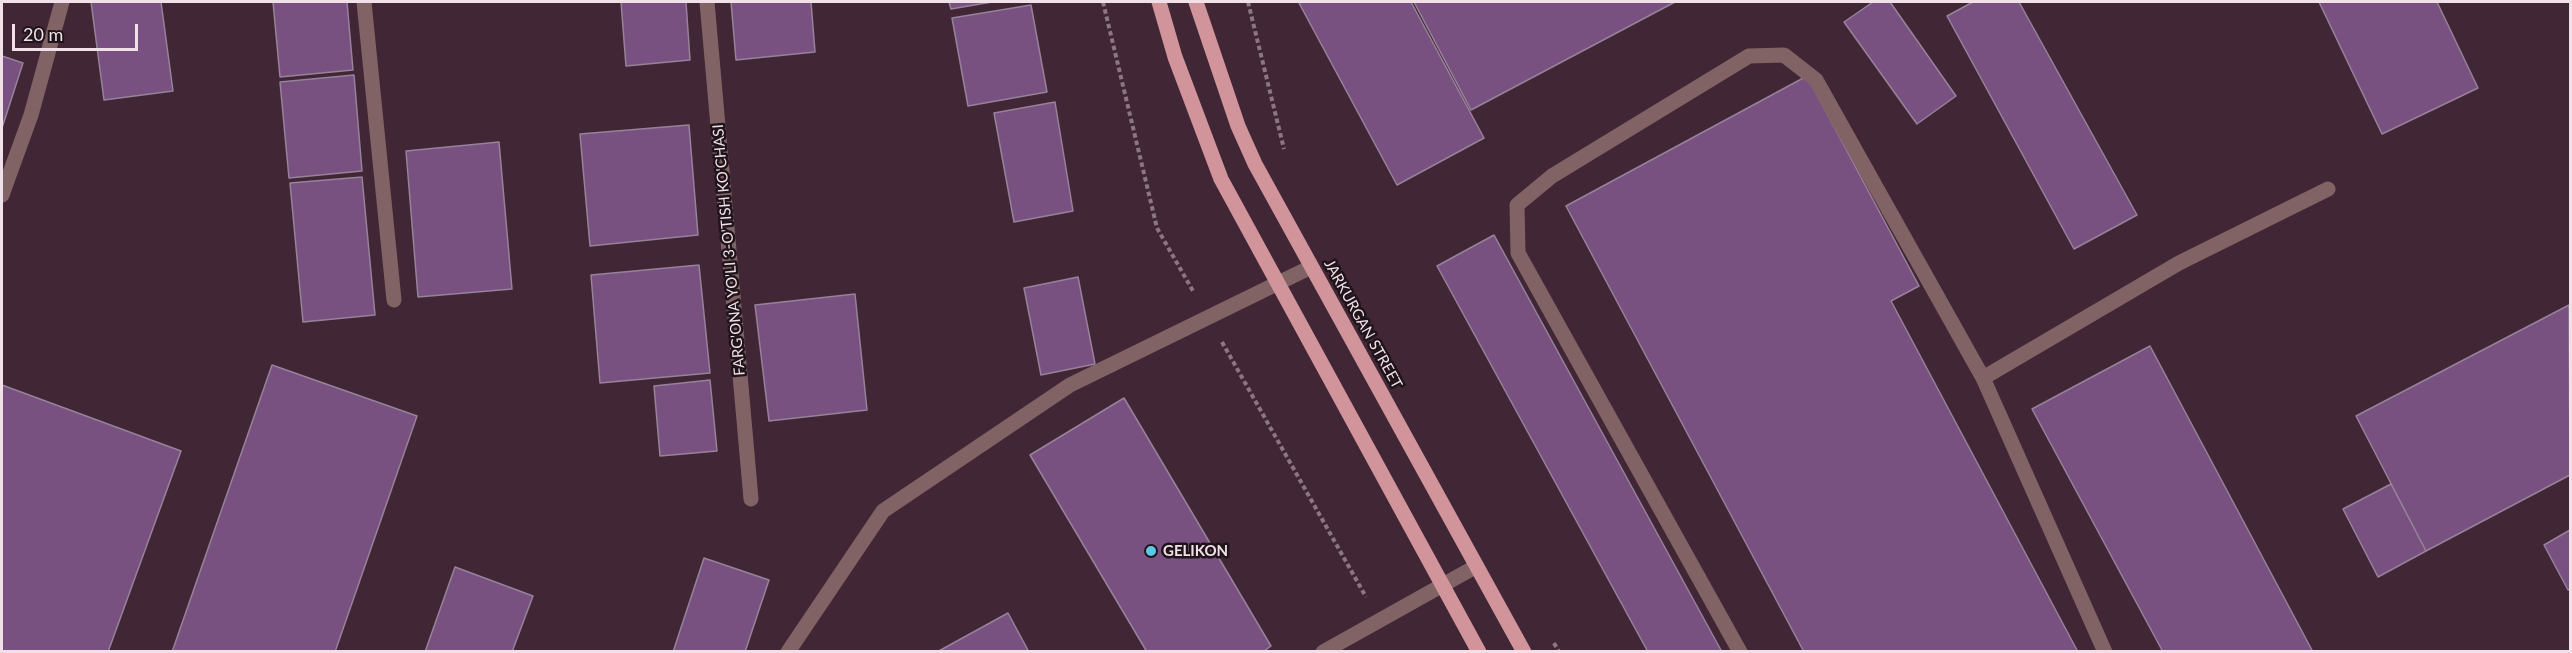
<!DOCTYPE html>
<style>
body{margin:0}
#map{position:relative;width:2572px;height:653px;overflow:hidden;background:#412735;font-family:Lato,sans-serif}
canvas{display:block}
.frame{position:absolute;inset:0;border:3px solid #f1e0e8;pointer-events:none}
.scale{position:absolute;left:12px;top:24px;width:126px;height:27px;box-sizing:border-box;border:3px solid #f1e0e8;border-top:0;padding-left:8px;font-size:18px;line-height:21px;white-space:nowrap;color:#f1e0e8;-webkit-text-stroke:4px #20141b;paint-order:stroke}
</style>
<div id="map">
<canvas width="2572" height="653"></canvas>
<div class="frame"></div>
<div class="scale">20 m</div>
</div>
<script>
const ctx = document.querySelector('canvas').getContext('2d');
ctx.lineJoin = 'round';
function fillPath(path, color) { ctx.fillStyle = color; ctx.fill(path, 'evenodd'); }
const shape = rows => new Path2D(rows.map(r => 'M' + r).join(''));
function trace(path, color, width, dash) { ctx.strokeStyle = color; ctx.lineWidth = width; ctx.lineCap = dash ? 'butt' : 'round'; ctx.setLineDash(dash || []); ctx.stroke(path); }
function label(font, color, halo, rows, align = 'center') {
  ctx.font = font + ' Lato,sans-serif'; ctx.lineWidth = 5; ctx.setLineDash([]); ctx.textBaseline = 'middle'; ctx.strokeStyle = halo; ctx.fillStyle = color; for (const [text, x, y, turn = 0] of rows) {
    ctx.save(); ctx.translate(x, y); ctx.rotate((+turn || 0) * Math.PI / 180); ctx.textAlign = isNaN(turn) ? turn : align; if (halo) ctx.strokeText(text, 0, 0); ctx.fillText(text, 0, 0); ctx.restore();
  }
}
const building = shape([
 [91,2,161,2,173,91,104,100,91,2],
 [273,2,347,2,353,70,280,77,273,2],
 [621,2,686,2,690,60,626,66,621,2],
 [731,2,811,2,815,52,736,60,731,2],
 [949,2,992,2,951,9,949,2],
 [1303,2,1411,2,1484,138,1397,185,1299,3,1303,2],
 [1414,2,1675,2,1471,110,1414,2],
 [1873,2,1890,2,1956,96,1917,124,1844,22,1873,2],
 [1973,2,2019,2,2137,215,2074,249,1947,16,1973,2],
 [2319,2,2437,2,2478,88,2382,134,2319,2],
 [1031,5,1047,92,968,106,952,18,1031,5],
 [2,56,23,63,2,128,2,56],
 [354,75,362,171,289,178,280,82,354,75],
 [1807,76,1919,286,1891,301,2078,652,1804,652,1566,206,1807,76],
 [1055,102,1073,211,1014,222,994,113,1055,102],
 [689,125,698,235,590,246,580,134,689,125],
 [499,142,512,289,418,297,406,151,499,142],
 [362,177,375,315,303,322,290,183,362,177],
 [1494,235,1722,652,1648,652,1437,266,1494,235],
 [699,265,710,373,600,383,591,275,699,265],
 [1078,277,1095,364,1041,375,1024,288,1078,277],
 [855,294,867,410,769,421,755,305,855,294],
 [2569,305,2570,475,2426,551,2356,416,2569,305],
 [2150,346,2313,652,2163,652,2032,409,2150,346],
 [272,365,417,416,335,652,172,652,272,365],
 [710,380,717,451,660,456,654,386,710,380],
 [2,385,181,451,108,652,2,652,2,385],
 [1124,398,1271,646,1263,652,1147,652,1030,455,1124,398],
 [2391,484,2426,551,2378,577,2343,509,2391,484],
 [2570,530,2570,589,2568,590,2544,545,2570,530],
 [704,558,769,580,745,652,673,652,704,558],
 [455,567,533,596,512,652,425,652,455,567],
 [1008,613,1029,652,937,652,1008,613]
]);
fillPath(building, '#785180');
trace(building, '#97829b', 1.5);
trace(shape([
 [1103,2,1157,228,1193,291],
 [1248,2,1284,149],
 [1222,342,1366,597],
 [1554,643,1559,652]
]), '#8c7682', 4, [4.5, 3]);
trace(shape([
 [364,2,394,300],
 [707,2,751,499],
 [2,195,31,115,62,2],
 [1983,378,2179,263,2328,189],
 [788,652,883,511,1070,385,1311,267],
 [1323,652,1475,567],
 [1740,652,1518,253,1517,205,1552,176,1749,56,1784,55,1816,80,1983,378,2105,652]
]), '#816366', 15);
trace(shape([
 [1159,2,1175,57,1221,179,1479,652],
 [1196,2,1238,126,1255,164,1524,652]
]), '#d1949b', 15);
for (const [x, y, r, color] of [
 [1151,551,6,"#5dc7e8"]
]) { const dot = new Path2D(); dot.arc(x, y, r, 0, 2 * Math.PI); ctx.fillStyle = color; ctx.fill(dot); trace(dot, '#20141b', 2); }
label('15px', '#f1e0e8', '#20141b', [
 ["FARG'ONA YO'LI 3-O'TISH KO'CHASI",729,250,-95],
 ["JARKURGAN STREET",1363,324,61]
]);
label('bold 15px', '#f1e0e8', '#20141b', [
 ["GELIKON",1163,551]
], 'left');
</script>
